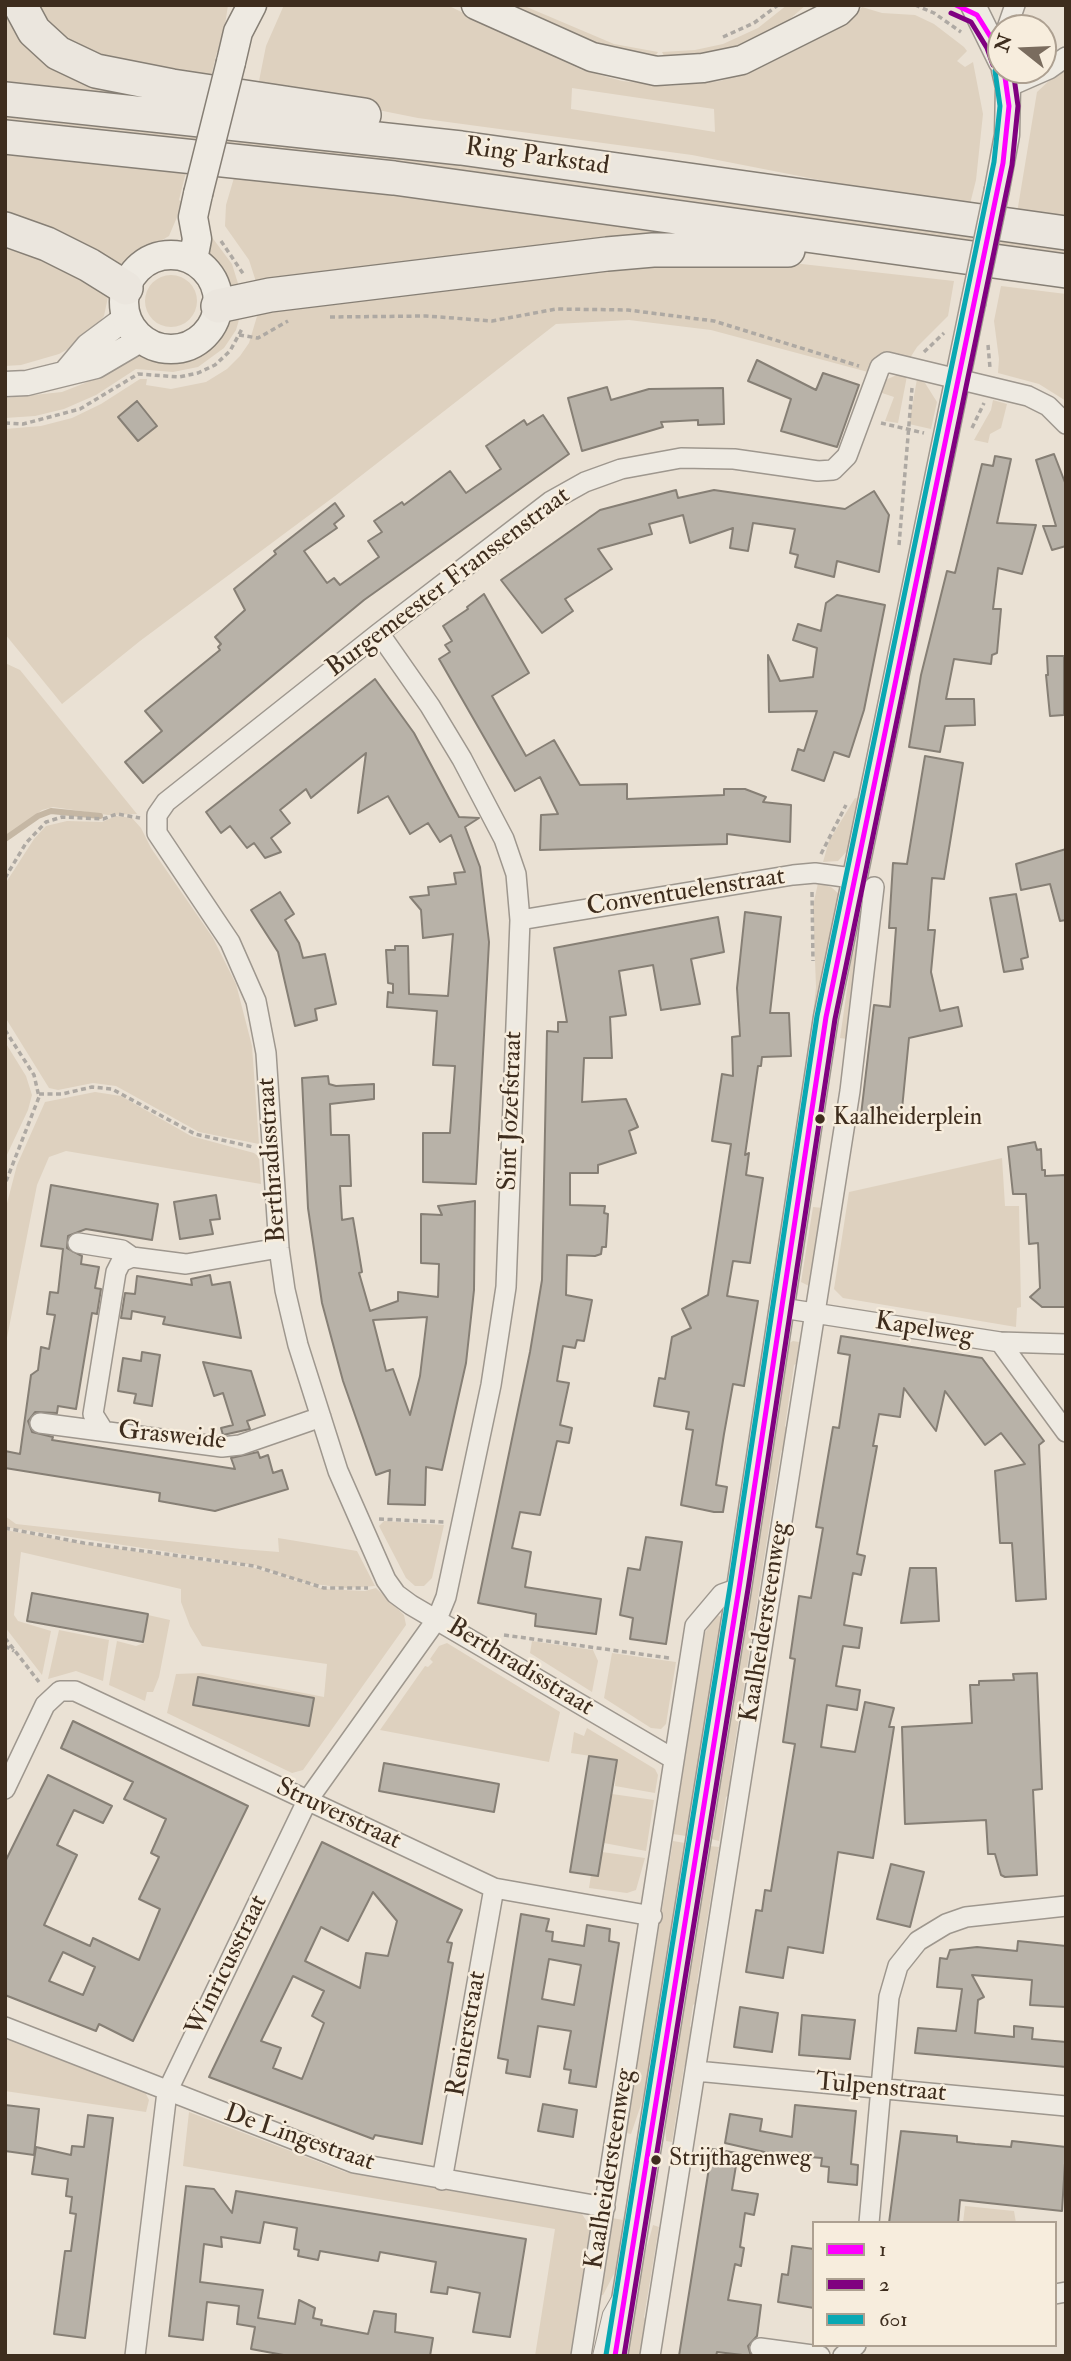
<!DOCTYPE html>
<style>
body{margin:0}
#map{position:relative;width:1071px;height:2361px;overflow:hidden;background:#eae1d4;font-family:"IM FELL Double Pica",serif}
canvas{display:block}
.frame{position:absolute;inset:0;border:7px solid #3e2d1e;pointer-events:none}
.legend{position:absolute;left:812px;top:2221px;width:245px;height:126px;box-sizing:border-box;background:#f7eddd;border:2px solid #ada091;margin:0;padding:9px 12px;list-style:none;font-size:21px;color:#3e2d1e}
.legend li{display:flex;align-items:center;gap:14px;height:35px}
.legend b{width:35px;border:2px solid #ada091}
.north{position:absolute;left:987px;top:14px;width:70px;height:70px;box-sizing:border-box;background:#f7eddd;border:2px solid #ada091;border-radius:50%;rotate:288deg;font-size:19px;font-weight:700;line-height:28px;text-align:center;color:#3e2d1e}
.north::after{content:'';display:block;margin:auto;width:24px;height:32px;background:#7a6c5e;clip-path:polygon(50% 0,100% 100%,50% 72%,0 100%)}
</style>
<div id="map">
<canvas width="1071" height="2361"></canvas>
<div class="frame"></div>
<ul class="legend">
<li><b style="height:9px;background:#f0f"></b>1</li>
<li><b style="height:9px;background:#800080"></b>2</li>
<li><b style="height:9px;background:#09a8b3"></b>601</li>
</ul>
<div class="north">N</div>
</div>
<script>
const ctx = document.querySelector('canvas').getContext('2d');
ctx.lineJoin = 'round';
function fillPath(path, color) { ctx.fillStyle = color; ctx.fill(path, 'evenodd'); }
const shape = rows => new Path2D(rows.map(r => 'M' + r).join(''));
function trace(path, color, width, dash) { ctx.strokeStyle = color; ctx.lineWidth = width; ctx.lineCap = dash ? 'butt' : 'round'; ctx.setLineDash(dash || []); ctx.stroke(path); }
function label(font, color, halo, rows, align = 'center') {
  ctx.font = font + ' "IM FELL Double Pica",serif'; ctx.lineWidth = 5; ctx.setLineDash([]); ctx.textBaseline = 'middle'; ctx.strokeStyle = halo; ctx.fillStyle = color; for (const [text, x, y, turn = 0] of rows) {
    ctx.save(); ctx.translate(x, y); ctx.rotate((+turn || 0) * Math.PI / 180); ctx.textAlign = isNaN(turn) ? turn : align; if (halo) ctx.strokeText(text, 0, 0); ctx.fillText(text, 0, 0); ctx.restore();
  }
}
fillPath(shape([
 [5,5,19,21,205,107,5,86],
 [29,5,228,5,221,52,217,52,209,84,92,62],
 [284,5,447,5,582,70,622,81,671,86,720,81,756,70,812,42,850,11,855,16,862,7,882,13,915,15,934,24,964,47,967,51,957,61,965,67,973,62,983,114,976,180,970,204,850,186,692,155,418,118,258,86,266,46],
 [572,88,714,109,715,132,571,109],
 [510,5,522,5,614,44,658,52,654,58,608,50],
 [787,5,806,5,784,24,743,45,717,53,665,58,662,52,695,50,723,44,758,28],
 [1066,65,1066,219,1017,213,1037,92],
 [5,109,264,136,1066,244,1066,261,5,127],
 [5,150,187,168,179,200,183,203,169,236,139,254,123,273,5,223],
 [236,171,719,233,258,288,249,260,225,226,226,205],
 [211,236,232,264,240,290,226,292,206,248],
 [5,237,105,289,108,297,104,316,84,340,59,354,21,365,5,366],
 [766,260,954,281,948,316,917,347,910,358,886,352,876,358,868,372,711,330,629,320,556,324,335,496,140,641,62,704,5,634,5,429,41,426,72,418,101,404,140,379,147,379,146,385,171,389,206,382,227,369,240,356,249,343,258,313,555,270],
 '145 301a26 26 0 1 1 52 0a26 26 0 1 1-52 0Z',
 [1001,286,1066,294,1066,401,1039,384,998,373,999,359,994,321],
 [241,313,236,330,224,348,198,367,173,372,136,369,96,395,64,409,35,416,5,418,5,398,62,392,85,383,138,353,168,357,192,353,211,341,228,318],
 [899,374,907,376,898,423,885,421,894,397,879,392,883,381],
 [917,379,925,383,937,402,931,429,909,424],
 [993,400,1007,404,1001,428,990,434,988,443,974,440,991,410],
 [5,663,20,670,137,814,108,815,53,807,42,810,5,838],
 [855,798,859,799,848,850,838,861,823,862,829,841],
 [116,816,132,818,141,828,151,848,213,938,236,984,252,1046,259,1144,199,1132,116,1086,93,1083,58,1090,49,1088,5,1017,5,884,34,839,46,826,67,821,102,822],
 [818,883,831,887,839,894,816,1015,813,1014,816,987,813,906],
 [862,920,847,1039,840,1038,851,962],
 [5,1042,26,1076,32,1095,28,1110,5,1159],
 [95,1092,121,1096,191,1136,254,1153,259,1157,261,1184,66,1151,49,1157,37,1185,5,1348,5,1211,17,1165,45,1102],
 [1002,1158,1005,1206,1019,1206,1021,1307,1017,1308,1016,1327,843,1298,834,1289,849,1192],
 [813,1207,823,1208,809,1286,801,1282],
 [793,1341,805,1343,804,1359,794,1365,785,1426,792,1435,790,1444,781,1451,730,1775,737,1784,736,1790,726,1797,719,1841,711,1839,733,1691,789,1343],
 [5,1516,16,1524,241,1549,279,1552,278,1538,357,1551,375,1586,346,1588,306,1583,254,1565,5,1527],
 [384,1521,444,1525,432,1578,424,1586,415,1586,406,1578,379,1526],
 [5,1530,89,1545,254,1568,323,1589,365,1591,376,1588,404,1615,406,1625,303,1770,292,1773,167,1713,176,1674,202,1673,324,1697,327,1664,202,1646,190,1626,181,1602,181,1589,21,1552,14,1615,18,1621,51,1631,42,1675,5,1627],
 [716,1614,723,1618,693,1807,686,1836,673,1834,705,1633],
 [148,1615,170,1620,159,1677,153,1692,147,1692,145,1701,109,1685,117,1641,136,1646,144,1643],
 [59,1630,109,1640,103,1681,76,1671,48,1679],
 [532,1641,593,1650,598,1661,592,1692,530,1653],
 [447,1643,560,1712,549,1762,380,1730,425,1666,428,1667,433,1662,430,1659,439,1646],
 [612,1653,676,1662,666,1724,661,1729,651,1728,604,1698],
 [587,1728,655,1769,658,1775,655,1793,615,1786,617,1760,571,1753,574,1732,584,1736],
 [612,1794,654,1800,646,1851,604,1843],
 [673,1841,685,1843,682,1868,647,2087,631,2134,626,2133],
 [710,1846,719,1847,697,1983,704,1993,703,1998,693,2005,690,2026,697,2035,693,2060,684,2067,672,2142,666,2141,665,2115],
 [602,1852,645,1858,636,1890,627,1893,589,1888,591,1875,599,1876],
 [5,2039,145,2092,149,2100,146,2112,5,2091],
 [189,2112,345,2172,582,2214,593,2231,571,2356,535,2356,555,2229,183,2166],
 [965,2206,1014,2211,1016,2223,963,2223],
 [612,2218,623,2220,623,2236,617,2268,603,2295,600,2295],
 [653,2225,659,2227,644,2317,651,2326,646,2356,627,2356,640,2272]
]), '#ded1bf');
trace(shape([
 [5,839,38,816,51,811,100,816]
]), '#c5b7a4', 6);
const building = shape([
 [757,360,816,390,823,373,859,385,837,447,781,431,791,399,748,381,757,360],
 [607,387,611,400,649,389,723,388,724,424,698,425,698,420,661,422,663,427,582,451,568,398,607,387],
 [137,401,157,426,138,441,118,417,137,401],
 [543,415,569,454,364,600,143,783,125,762,162,731,145,711,220,650,218,647,221,644,215,637,245,610,234,589,276,554,274,551,335,503,344,516,334,524,337,528,304,551,327,583,334,578,340,585,379,557,368,541,382,532,374,521,402,502,404,505,450,471,466,493,501,469,486,446,524,420,527,425,543,415],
 [1054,454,1066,485,1066,546,1052,550,1043,526,1056,526,1036,460,1054,454],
 [995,456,1011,459,997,523,1036,525,1022,574,998,568,993,609,1001,609,997,653,992,655,991,664,954,659,946,699,974,699,975,725,945,726,940,752,909,747,921,675,947,571,955,573,982,464,993,466,995,456],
 [676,490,678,498,714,490,845,509,874,491,889,515,879,572,837,561,834,577,795,567,798,555,790,553,795,529,753,523,748,551,730,548,733,528,690,543,683,515,649,524,652,534,598,549,612,569,565,599,573,611,542,633,501,580,600,510,676,490],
 [484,594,529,673,492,696,526,756,554,740,580,785,627,784,627,799,724,795,724,789,745,789,766,797,763,802,791,805,790,842,727,834,727,844,540,850,541,815,558,814,540,777,515,791,439,659,450,652,445,645,452,641,443,626,468,609,467,607,484,594],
 [837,595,885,605,864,710,849,757,834,752,824,781,792,770,798,749,804,751,817,711,769,712,768,655,780,681,813,677,817,648,793,640,798,624,821,631,826,603,837,595],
 [1047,656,1064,656,1064,715,1050,716,1046,675,1048,675,1047,656],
 [375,679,414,733,459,817,479,818,465,827,480,867,489,942,476,1184,423,1182,423,1133,450,1133,455,1066,433,1065,437,1011,387,1007,388,992,393,993,393,984,388,983,386,950,395,950,395,946,408,946,409,994,448,996,453,934,423,938,421,910,410,897,429,895,428,887,456,884,454,873,465,872,451,835,440,842,428,823,410,834,388,796,358,813,366,753,311,798,306,789,280,810,290,823,271,838,281,852,265,858,254,843,247,848,230,826,221,833,206,812,375,679],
 [925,756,963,763,944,879,932,878,928,930,935,930,931,972,940,1011,958,1007,962,1026,909,1038,901,1119,861,1115,874,1005,890,1007,896,928,889,928,893,863,907,864,925,756],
 [1066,849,1066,920,1060,921,1050,884,1021,890,1016,864,1066,849],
 [280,892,294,914,285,920,299,943,303,958,325,954,336,1004,315,1009,317,1020,295,1026,278,952,251,910,280,892],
 [1016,894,1028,957,1021,959,1023,969,1004,972,990,898,1016,894],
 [745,912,781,917,770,1013,789,1013,791,1056,762,1057,761,1066,758,1066,745,1155,749,1153,746,1175,763,1178,750,1263,733,1261,727,1296,758,1301,744,1386,733,1384,724,1434,716,1485,727,1487,723,1512,714,1512,681,1505,693,1430,686,1429,689,1412,654,1406,659,1378,665,1379,672,1337,691,1328,682,1309,708,1295,731,1144,712,1141,722,1074,733,1076,732,1037,740,1036,737,988,745,912],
 [718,917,724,952,691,959,700,1004,661,1010,653,965,619,971,626,1015,610,1017,612,1058,584,1058,582,1102,626,1099,638,1127,629,1131,636,1153,598,1165,598,1173,570,1173,570,1205,605,1206,604,1213,608,1214,606,1247,602,1247,601,1254,595,1256,567,1255,566,1295,592,1300,584,1341,577,1340,575,1348,563,1346,557,1381,569,1383,560,1425,572,1428,569,1443,557,1441,540,1515,520,1512,512,1548,531,1552,525,1587,601,1599,596,1634,535,1626,536,1614,478,1603,530,1352,542,1280,547,1031,558,1032,558,1022,567,1022,554,948,718,917],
 [328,1076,329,1084,336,1086,374,1084,374,1099,330,1104,331,1135,349,1135,351,1186,340,1186,342,1220,353,1218,362,1272,359,1273,370,1311,398,1301,398,1292,438,1297,439,1264,421,1263,421,1214,442,1215,438,1206,475,1201,474,1290,466,1363,442,1470,426,1467,425,1505,388,1504,390,1470,376,1475,343,1381,322,1303,308,1208,302,1078,328,1076],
 [427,1317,420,1376,410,1415,393,1369,386,1371,373,1320,427,1317],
 [1035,1142,1037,1150,1041,1149,1042,1170,1045,1170,1045,1176,1066,1175,1066,1307,1042,1307,1030,1297,1040,1288,1038,1243,1029,1244,1026,1194,1013,1194,1008,1147,1035,1142],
 [51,1185,158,1204,152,1240,86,1229,68,1236,67,1248,82,1256,81,1264,99,1267,95,1288,101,1289,97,1314,92,1313,76,1409,58,1406,57,1413,35,1412,28,1421,32,1432,53,1437,52,1440,235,1469,231,1458,258,1452,260,1458,268,1455,273,1473,282,1470,288,1489,215,1511,159,1501,160,1493,5,1468,5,1451,20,1454,31,1375,38,1370,41,1347,49,1349,55,1315,47,1314,50,1292,58,1293,63,1249,41,1246,51,1185],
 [216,1195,220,1219,210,1220,213,1234,180,1239,174,1202,216,1195],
 [210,1275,212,1285,230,1282,241,1338,163,1324,165,1317,148,1314,132,1311,131,1319,121,1318,125,1293,135,1294,137,1276,192,1285,191,1279,210,1275],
 [841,1336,982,1358,1044,1441,1039,1445,1046,1599,1016,1601,1012,1543,1000,1543,995,1471,1025,1464,1001,1433,985,1445,945,1391,936,1431,904,1388,900,1417,879,1414,873,1446,877,1446,857,1554,865,1556,861,1575,853,1573,844,1625,862,1628,859,1648,843,1646,836,1686,860,1690,857,1710,827,1705,821,1747,855,1752,865,1702,894,1708,889,1727,894,1727,873,1858,838,1852,823,1953,788,1947,783,1978,746,1972,756,1910,762,1911,765,1890,771,1891,795,1744,783,1742,795,1659,790,1658,799,1596,811,1598,818,1557,823,1528,816,1527,833,1427,839,1428,850,1355,838,1353,841,1336],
 [142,1352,160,1355,152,1406,134,1403,136,1394,118,1391,123,1358,141,1361,142,1352],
 [203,1362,251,1371,265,1415,247,1421,250,1429,223,1435,221,1428,233,1425,223,1393,214,1396,203,1362],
 [646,1537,682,1542,666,1644,630,1639,633,1618,620,1615,628,1568,640,1570,646,1537],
 [910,1568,936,1568,939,1621,901,1623,910,1568],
 [32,1593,148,1614,143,1642,27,1621,32,1593],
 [1037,1673,1042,1789,1033,1790,1037,1875,1005,1877,1001,1875,995,1854,988,1854,986,1820,905,1824,902,1727,972,1723,970,1685,979,1685,979,1681,1014,1680,1013,1674,1037,1673],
 [198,1677,314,1698,309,1726,193,1705,198,1677],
 [73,1721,248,1806,133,2041,99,2024,96,2031,5,1995,5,1862,48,1775,112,1806,103,1823,74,1810,57,1845,77,1855,44,1925,90,1946,93,1938,139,1960,160,1909,139,1899,159,1857,151,1853,166,1819,124,1799,133,1782,61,1748,73,1721],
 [63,1952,95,1967,83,1995,49,1981,63,1952],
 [589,1756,617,1760,598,1876,570,1872,589,1756],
 [384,1763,499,1784,494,1812,379,1791,384,1763],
 [322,1842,462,1910,447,1942,452,1943,448,1962,453,1963,422,2144,375,2135,373,2139,209,2077,322,1842],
 [373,1892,397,1921,388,1956,366,1953,360,1988,305,1961,321,1927,348,1941,373,1892],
 [293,1976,324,1991,312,2016,324,2023,302,2079,273,2068,281,2048,261,2041,293,1976],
 [891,1864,924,1872,910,1927,877,1919,891,1864],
 [521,1914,549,1919,546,1931,553,1932,552,1941,584,1946,587,1925,610,1929,609,1941,619,1943,596,2087,569,2083,571,2070,564,2069,571,2031,538,2026,530,2077,506,2073,508,2060,498,2058,521,1914],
 [549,1959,581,1965,574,2005,542,1999,549,1959],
 [1018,1941,1066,1946,1066,2007,1030,2005,1032,1980,972,1975,984,1997,978,2000,975,2033,1014,2037,1014,2026,1033,2028,1032,2039,1066,2042,1066,2067,915,2053,918,2028,956,2031,962,1989,937,1987,940,1958,947,1959,950,1950,977,1947,1017,1951,1018,1941],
 [740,2007,778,2013,772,2052,734,2047,740,2007],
 [802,2015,855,2020,850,2059,799,2055,802,2015],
 [543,2104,577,2110,573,2137,538,2131,543,2104],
 [5,2105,39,2109,34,2155,5,2151,5,2105],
 [795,2105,856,2111,851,2164,858,2165,857,2185,828,2182,829,2167,821,2166,822,2158,773,2154,725,2143,730,2114,762,2119,760,2131,792,2137,795,2105],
 [88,2115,113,2118,85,2338,54,2334,65,2251,71,2251,76,2214,70,2213,72,2197,66,2196,68,2179,32,2174,36,2147,71,2155,72,2146,84,2147,88,2115],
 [901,2131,957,2136,957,2142,975,2144,1011,2147,1012,2141,1066,2147,1062,2211,960,2200,958,2223,889,2223,901,2131],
 [712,2149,738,2153,732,2190,758,2194,754,2215,745,2213,740,2247,744,2248,741,2266,735,2264,728,2300,761,2305,757,2336,748,2346,751,2356,717,2352,716,2356,679,2356,712,2149],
 [186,2186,214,2189,232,2213,236,2191,526,2239,510,2337,473,2332,480,2293,448,2287,447,2294,431,2292,436,2262,380,2252,378,2261,320,2251,318,2260,298,2256,299,2250,294,2249,297,2228,264,2222,260,2243,221,2237,222,2247,204,2244,200,2282,263,2290,258,2318,295,2324,299,2300,315,2308,313,2318,322,2320,321,2325,368,2334,374,2311,396,2314,395,2332,433,2338,430,2356,289,2356,251,2349,255,2327,237,2324,239,2306,207,2302,203,2340,169,2336,186,2186],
 [792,2246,814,2249,814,2308,778,2302,782,2274,788,2275,792,2246]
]);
fillPath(building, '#b8b2a8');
trace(building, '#867f75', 2);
const service = shape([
 [598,2356,608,2314,616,2300]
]);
const minor = shape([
 [1007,28,1015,5],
 [1008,87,1049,69,1066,57],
 [520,920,793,875,815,873,852,878],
 [78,1243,122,1250,132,1257,186,1264,279,1248],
 [782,1308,1000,1342,1066,1344],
 [1000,1342,1066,1432],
 [40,1423,222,1447,240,1445,321,1417],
 [103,1430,93,1414,116,1272,121,1262,132,1257],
 [672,1758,411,1605,396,1594,386,1580,338,1471,298,1345,285,1290,279,1248,266,1053,256,1001,230,942,157,833,157,815,166,802,379,633,551,501,585,482,621,469,681,458,734,459,818,471,833,470,847,456,880,367,887,362,1028,396,1048,406,1066,424],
 [5,1789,45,1705,60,1691,75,1691,494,1888,652,1916],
 [5,2027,354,2163,605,2207],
 [696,2071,1066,2106],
 [442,2180,494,1888],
 [869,2223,889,1997,898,1966,918,1941,946,1924,966,1917,1066,1906],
 [1055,2294,1066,2292],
 [760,2348,820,2356],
 [135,2356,167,2092,307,1801,437,1619,446,1597,491,1385,506,1287,520,920,516,874,504,839,462,759,430,706,379,633],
 [581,2356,695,1626,722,1594,739,1588],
 [650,2356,850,1091,874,887],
 [843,2356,856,2345]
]);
const tertiary = shape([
 [973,5,1001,62],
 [997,189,1007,135,1008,87,1004,70],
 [67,371,88,346,127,317],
 [5,384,27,383,96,366,142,339],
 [615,2356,739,1588,826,1017,973,304]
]);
const secondary = shape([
 [476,5,592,57,656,71,703,68,742,60,838,12,845,5],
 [231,62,238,32,252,5],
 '124 302a47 47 0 1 1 94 0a47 47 0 1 1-94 0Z',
 [193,260,197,239,193,217,198,194]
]);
const trunk = shape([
 [20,5,34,31,58,53,96,71,172,86,364,115],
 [5,99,461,148,1066,233],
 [5,137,394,178,1066,271],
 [5,229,47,244,89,265,126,288],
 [218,306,270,295,607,254,653,250,788,250]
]);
trace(service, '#9e978e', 12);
trace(minor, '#9e978e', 22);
trace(tertiary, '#9e978e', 27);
trace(secondary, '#867f75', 31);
trace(trunk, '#867f75', 36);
trace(shape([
 [915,5,934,13,961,32],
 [723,37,754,23,778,5],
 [221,241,244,275],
 [330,317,426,316,492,321,556,309,628,310,714,321,859,366],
 [239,335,258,338,288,321],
 [988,345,990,368],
 [924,352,944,333],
 [5,423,23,424,80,409,138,374,179,377,198,373,215,365,230,351,243,327],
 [881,423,924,433],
 [972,428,984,403],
 [899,545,912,388],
 [821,854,846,805],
 [5,878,26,843,46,822,62,817,103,819,117,814,140,818],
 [812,892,813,961],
 [5,1030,34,1075,39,1097,5,1184],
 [39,1094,62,1094,92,1087,112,1089,195,1134,253,1147],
 [379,1519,444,1522],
 [5,1528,84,1543,254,1566,324,1588,368,1588],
 [504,1635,669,1658],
 [5,1638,39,1682],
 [5,1646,14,1651]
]), '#aea9a3', 3.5, [5, 3.5]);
trace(service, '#eeeae2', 10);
trace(minor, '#eeeae2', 19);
trace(tertiary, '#eeeae2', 24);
trace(secondary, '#eeeae2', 28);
trace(trunk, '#ebe6de', 33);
const tertiaryBridge = shape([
 [973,304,997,189]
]);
const secondaryBridge = shape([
 [198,194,231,62]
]);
trace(tertiaryBridge, '#9e978e', 27, []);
trace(secondaryBridge, '#867f75', 31, []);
trace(tertiaryBridge, '#eeeae2', 24);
trace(secondaryBridge, '#eeeae2', 28);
trace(shape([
 [956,5,977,15,995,44,1001,62],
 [615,2356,739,1588,826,1017,1003,163,1009,106,1004,70]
]), '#f0f', 5);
trace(shape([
 [951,13,971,22,987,48,993,65],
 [624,2356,748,1589,835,1019,1012,165,1018,106,1013,70]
]), '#800080', 5);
trace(shape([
 [606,2355,730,1587,817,1016,994,162,1000,106,995,71]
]), '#09a8b3', 5);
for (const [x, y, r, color] of [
 [820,1119,6,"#3e2d1e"],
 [656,2160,6,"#3e2d1e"]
]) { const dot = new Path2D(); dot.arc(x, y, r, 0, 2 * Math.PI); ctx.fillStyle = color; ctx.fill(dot); trace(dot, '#f7eddd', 2.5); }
label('24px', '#3e2d1e', '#f7eddd', [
 ["Kaalheiderplein",833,1119],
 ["Strijthagenweg",669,2160]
], 'left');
label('26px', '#3e2d1e', '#f7eddd', [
 ["Ring Parkstad",537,158,8],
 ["Burgemeester Franssenstraat",449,583,-37],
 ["Conventuelenstraat",686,893,-9],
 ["Sint Jozefstraat",512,1111,-88],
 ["Berthradisstraat",273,1160,-94],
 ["Kapelweg",924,1330,9],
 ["Grasweide",172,1437,6],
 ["Kaalheidersteenweg",766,1622,-81],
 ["Berthradisstraat",520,1668,31],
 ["Struverstraat",338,1815,25],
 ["Winricusstraat",228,1966,-64],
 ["Renierstraat",468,2034,-80],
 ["Tulpenstraat",881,2089,5],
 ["De Lingestraat",299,2139,19],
 ["Kaalheidersteenweg",611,2169,-81]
]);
</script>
